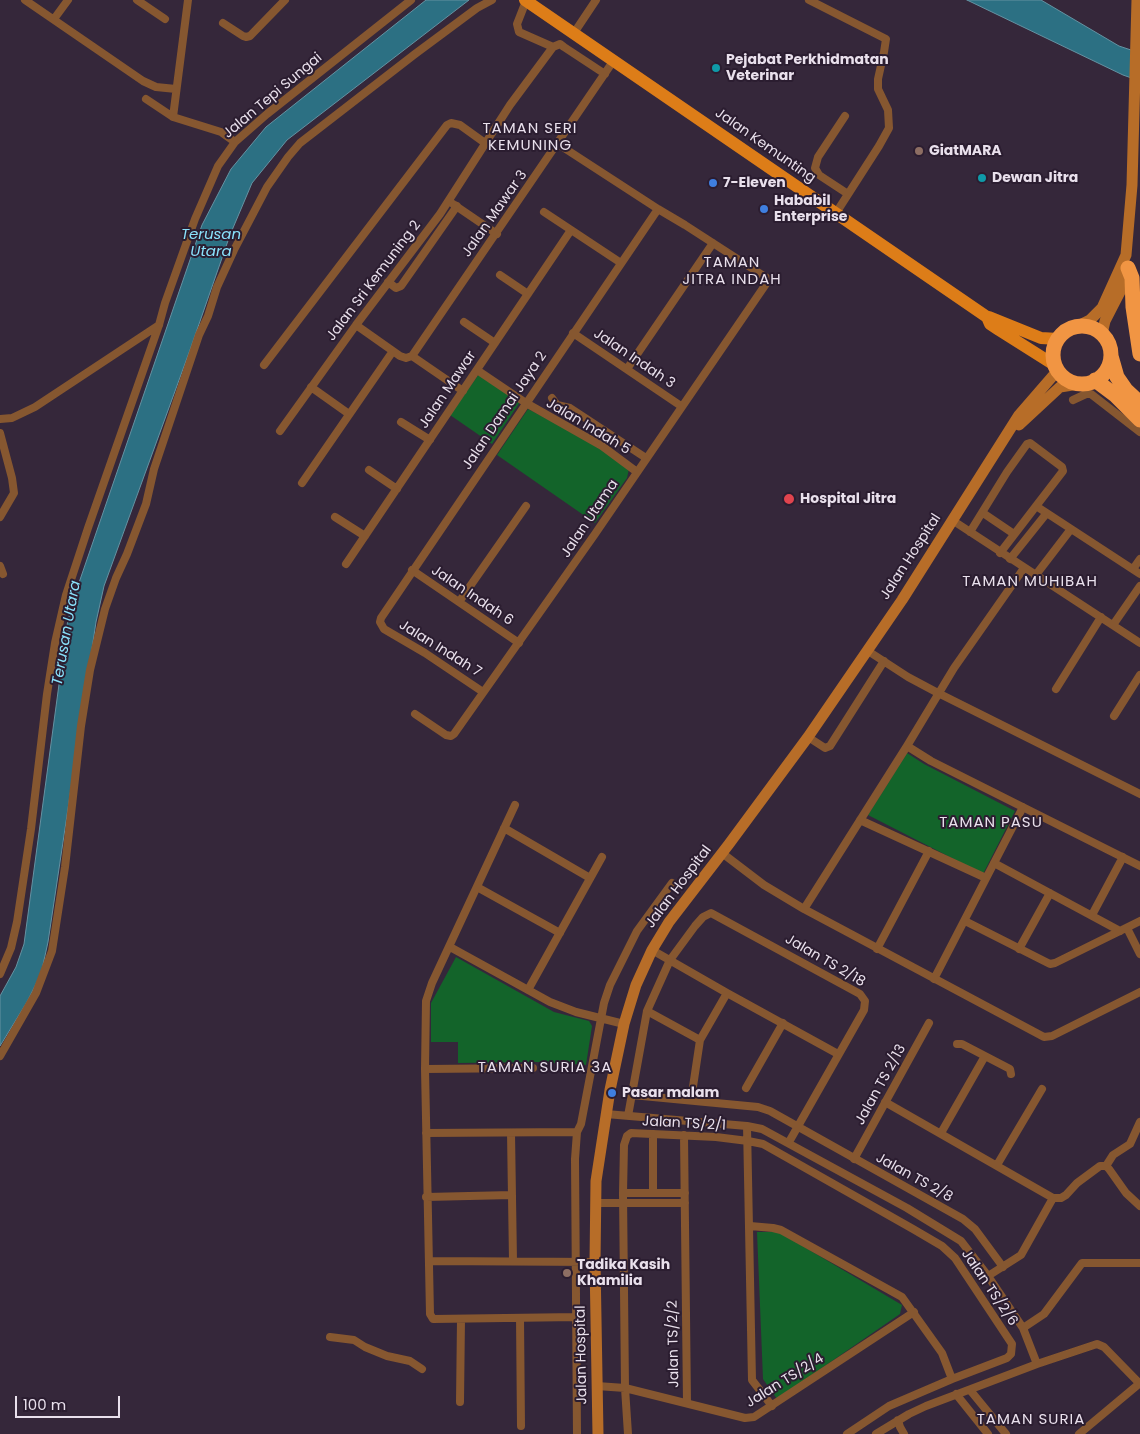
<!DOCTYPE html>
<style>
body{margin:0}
#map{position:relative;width:1140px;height:1434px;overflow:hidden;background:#35273a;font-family:Poppins,sans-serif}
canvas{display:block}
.scale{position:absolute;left:15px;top:1396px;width:105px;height:22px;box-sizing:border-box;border:2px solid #e9e0ec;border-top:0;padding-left:6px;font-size:15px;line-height:18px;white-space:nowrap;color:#e9e0ec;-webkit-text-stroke:4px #2b1d30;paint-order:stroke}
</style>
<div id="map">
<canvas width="1140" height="1434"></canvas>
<div class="scale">100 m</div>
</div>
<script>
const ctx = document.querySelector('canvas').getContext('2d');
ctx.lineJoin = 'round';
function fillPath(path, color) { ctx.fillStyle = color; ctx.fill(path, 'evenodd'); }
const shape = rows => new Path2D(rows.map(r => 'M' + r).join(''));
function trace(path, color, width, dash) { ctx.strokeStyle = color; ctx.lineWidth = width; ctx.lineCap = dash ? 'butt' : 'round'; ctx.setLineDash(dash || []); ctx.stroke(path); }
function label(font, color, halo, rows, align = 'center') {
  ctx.font = font + ' Poppins,sans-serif'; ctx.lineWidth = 4; ctx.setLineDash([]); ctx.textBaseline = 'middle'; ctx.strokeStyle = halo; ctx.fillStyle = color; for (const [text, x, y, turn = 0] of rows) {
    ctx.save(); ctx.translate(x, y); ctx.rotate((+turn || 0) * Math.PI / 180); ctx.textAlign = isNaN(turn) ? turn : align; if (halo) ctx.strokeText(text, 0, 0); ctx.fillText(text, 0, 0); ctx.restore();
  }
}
fillPath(shape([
 [479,374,520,402,492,444,450,415],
 [528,409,589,440,629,469,627,478,595,523,497,455],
 [907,753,924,764,1015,811,983,874,868,815],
 [456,957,554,1012,589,1021,592,1026,586,1065,536,1062,458,1063,458,1042,431,1042,431,1003],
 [757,1232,779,1232,902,1305,900,1314,777,1399,763,1379]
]), '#13642a');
const water = shape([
 [426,0,469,0,287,140,252,183,230,235,190,350,104,586,96,622,48,942,41,974,27,1002,0,1046,0,996,16,967,24,944,67,625,72,603,202,225,231,169,266,127,426,0],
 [967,0,1041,0,1119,46,1140,53,1140,81,1123,75,967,0]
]);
fillPath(water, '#2c7083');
trace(water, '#6592a2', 1);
trace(shape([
 [25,0,143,81,156,87,176,89],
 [137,0,165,19],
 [809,0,886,39,884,52,878,79,878,89,888,110,889,128,879,146,836,213],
 [526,1,517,24,519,32,553,47],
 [54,19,68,0],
 [223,23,243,36,246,37,250,36,285,0],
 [574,33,596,0],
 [146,99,173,117,221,132,235,142],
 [845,116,818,157,815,168,819,175,848,194],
 [173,117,188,0],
 [453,204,497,234],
 [544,212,621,263],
 [500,275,528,294],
 [388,282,396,288,401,286,457,206],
 [464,322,495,343],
 [356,325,400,356,406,358,412,356,614,60],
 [573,333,681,406],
 [412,356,463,391],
 [264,365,447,125,451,123,460,125,485,143],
 [627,369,713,243],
 [477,370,526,403,602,446,637,472],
 [311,387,349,414],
 [552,398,557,405,570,408,646,458],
 [1073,400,1086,394,1091,394,1140,432],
 [0,419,12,418,35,407,159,325],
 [401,422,430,440],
 [280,431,356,325,440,214,510,105,553,47,560,44,564,47,605,74],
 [0,433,12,478,14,493,0,517],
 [369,470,397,489],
 [302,483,393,351],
 [1036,506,1140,574],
 [983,513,1014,534],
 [335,517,365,536],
 [952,520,1140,643],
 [970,532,1007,472,1027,444,1030,443,1062,467,1063,471,1000,553],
 [1010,559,1046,514],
 [346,564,571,230],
 [0,566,3,574],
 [1133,569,1140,559],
 [412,570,519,643],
 [1035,576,1071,529],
 [459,602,526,506],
 [1113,625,1140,586],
 [868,651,908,677,938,693,1140,794],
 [1056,689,1101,617],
 [483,692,425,653,384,629,380,622,381,618,658,209],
 [415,714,446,735,451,736,454,734,595,534,768,281,767,278,685,225,658,209,558,144],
 [1114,716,1140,675],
 [808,737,825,748,830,746,884,661],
 [907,746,931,761,1140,866],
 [515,805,432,983,426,1001,425,1069,430,1314,433,1319,577,1317],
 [860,820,986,878],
 [504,828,590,878],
 [722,853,764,885,804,909,1044,1037,1052,1036,1140,992],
 [994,863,1120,931],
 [477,887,560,933],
 [804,909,907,746,954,668,1024,568],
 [1092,915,1123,857],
 [965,921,1050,964,1055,963,1140,921],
 [1127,928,1140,954],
 [450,947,550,1002,576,1012,624,1024],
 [877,949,929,851],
 [1019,949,1050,893],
 [652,950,727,993,838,1054],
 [0,974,11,948,17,922,31,829,47,694,55,643,66,595,88,528,159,325,165,303,195,219,218,166,235,142,267,114,411,0],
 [934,979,1023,807],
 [528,990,602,857],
 [647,1011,700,1040],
 [957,1044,962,1044,1010,1069,1011,1074],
 [0,1056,36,993,52,951,65,867,81,726,90,670,105,609,116,578,127,554,146,504,154,469,199,335,208,316,217,287,234,250,267,187,288,157,300,143,415,54,477,8,492,0],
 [425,1069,533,1068],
 [746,1088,783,1023],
 [632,1095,758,1107,770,1111,963,1219,975,1229,1003,1267],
 [691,1100,700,1040,727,993],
 [885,1102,1053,1198],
 [606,1114,747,1126,762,1129,907,1208,961,1241,988,1276,1023,1328,1037,1364],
 [628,1116,647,1011,670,960,695,926,703,917,711,913,860,994,865,1001,864,1010,789,1142],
 [747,1126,752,1380,772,1406],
 [426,1133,577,1132],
 [511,1133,513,1261],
 [941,1133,985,1056],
 [653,1134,653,1193],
 [684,1135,687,1403],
 [854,1159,929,1023],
 [997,1165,1042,1089],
 [1106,1166,1113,1155,1130,1144,1140,1122],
 [623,1193,685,1193],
 [426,1197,512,1195],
 [595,1203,685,1203],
 [750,1226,773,1228,781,1230,902,1297,942,1353,952,1379],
 [429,1261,595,1262],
 [988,1276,1021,1255,1053,1198,1061,1198,1066,1195,1077,1183,1100,1166,1106,1166,1109,1169,1126,1193,1140,1206],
 [520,1318,521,1426],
 [1023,1328,1044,1314,1082,1263,1140,1263],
 [330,1337,354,1340,365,1347,387,1356,410,1361,422,1369],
 [597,1386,625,1388,745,1418,754,1417,914,1312],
 [970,1390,1006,1434],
 [956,1394,988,1434],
 [460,1402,461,1319],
 [898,1420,900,1427,904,1434],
 [577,1434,575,1159,577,1132,581,1124,604,1003,610,985,637,931,672,883],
 [628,1434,625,1388,623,1193,624,1145,627,1136,631,1133,716,1137,748,1141,763,1144,913,1229,942,1246,955,1258,1012,1344,1011,1354,1007,1358,952,1379,889,1406,847,1434],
 [876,1434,909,1414,926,1406,1037,1364,1097,1344,1104,1347,1140,1384],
 [1079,1434,1140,1383]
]), '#865730', 8);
trace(shape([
 [1076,327,1090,320,1102,308,1126,255,1132,185,1137,0],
 [1102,334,1105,321,1122,288,1128,266],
 [1019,425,1060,387,1085,383],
 [598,1434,595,1262,596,1181,610,1090,624,1024,636,985,652,950,669,922,729,844,808,737,902,600,1019,415,1058,370]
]), '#b76d28', 11);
trace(shape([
 [525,0,987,317,990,324,999,330,1056,366],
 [989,317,1041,338,1058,339]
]), '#dd7d18', 12);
trace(shape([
 [1128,268,1132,278,1133,307,1140,354],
 '1053 355a29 29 0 1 1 58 0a29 29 0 1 1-58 0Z',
 [1111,356,1117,377,1126,390,1140,403],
 [1095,380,1115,395,1140,420]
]), '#f19543', 15);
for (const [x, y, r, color] of [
 [716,68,5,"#0f9aa8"],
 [919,151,5,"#8d6e63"],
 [982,178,5,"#0f9aa8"],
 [713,183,5,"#3f7fe0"],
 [764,209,5,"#3f7fe0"],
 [789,499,6,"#e0444e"],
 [612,1093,5,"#3f7fe0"],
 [567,1273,5,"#8d6e63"]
]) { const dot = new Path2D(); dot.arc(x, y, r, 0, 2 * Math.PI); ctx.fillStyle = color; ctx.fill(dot); trace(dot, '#2b1d30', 2); }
label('bold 14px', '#e9e0ec', '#2b1d30', [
 ["Pejabat Perkhidmatan",726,60],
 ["Veterinar",726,76],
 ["GiatMARA",929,151],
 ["Dewan Jitra",992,178],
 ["7-Eleven",723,183],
 ["Hababil",774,201],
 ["Enterprise",774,217],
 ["Hospital Jitra",800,499],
 ["Pasar malam",622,1093],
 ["Tadika Kasih",577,1265],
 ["Khamilia",577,1281]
], 'left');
label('14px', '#e9e0ec', '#2b1d30', [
 ["Jalan Tepi Sungai",273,96,-40],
 ["Jalan Kemunting",765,146,35],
 ["Jalan Mawar 3",495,214,-55],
 ["Jalan Sri Kemuning 2",374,281,-53],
 ["Jalan Indah 3",634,359,34],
 ["Jalan Mawar",448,390,-56],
 ["Jalan Damai Jaya 2",505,411,-56],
 ["Jalan Indah 5",588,427,31],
 ["Jalan Utama",590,519,-56],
 ["Jalan Hospital",911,557,-57],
 ["Jalan Indah 6",472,596,34],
 ["Jalan Indah 7",440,649,32],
 ["Jalan Hospital",679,887,-53],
 ["Jalan TS 2/18",825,961,30],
 ["Jalan TS 2/13",881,1085,-61],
 ["Jalan TS/2/1",684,1124,3],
 ["Jalan TS 2/8",914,1178,29],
 ["Jalan TS/2/6",989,1288,56],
 ["Jalan TS/2/2",674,1344,-91],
 ["Jalan Hospital",582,1355,-91],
 ["Jalan TS/2/4",785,1381,-32]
]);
ctx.letterSpacing = '1px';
label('15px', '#e9e0ec', '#2b1d30', [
 ["TAMAN SERI",530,129],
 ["KEMUNING",530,146],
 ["TAMAN",732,263],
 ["JITRA INDAH",732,280],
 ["TAMAN MUHIBAH",1030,582],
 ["TAMAN PASU",991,823],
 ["TAMAN SURIA 3A",545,1068],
 ["TAMAN SURIA",1031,1420]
]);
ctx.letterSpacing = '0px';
label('italic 15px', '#8ae2fc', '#2b1d30', [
 ["Terusan",211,235],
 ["Utara",211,252],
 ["Terusan Utara",67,633,-80]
]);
</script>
